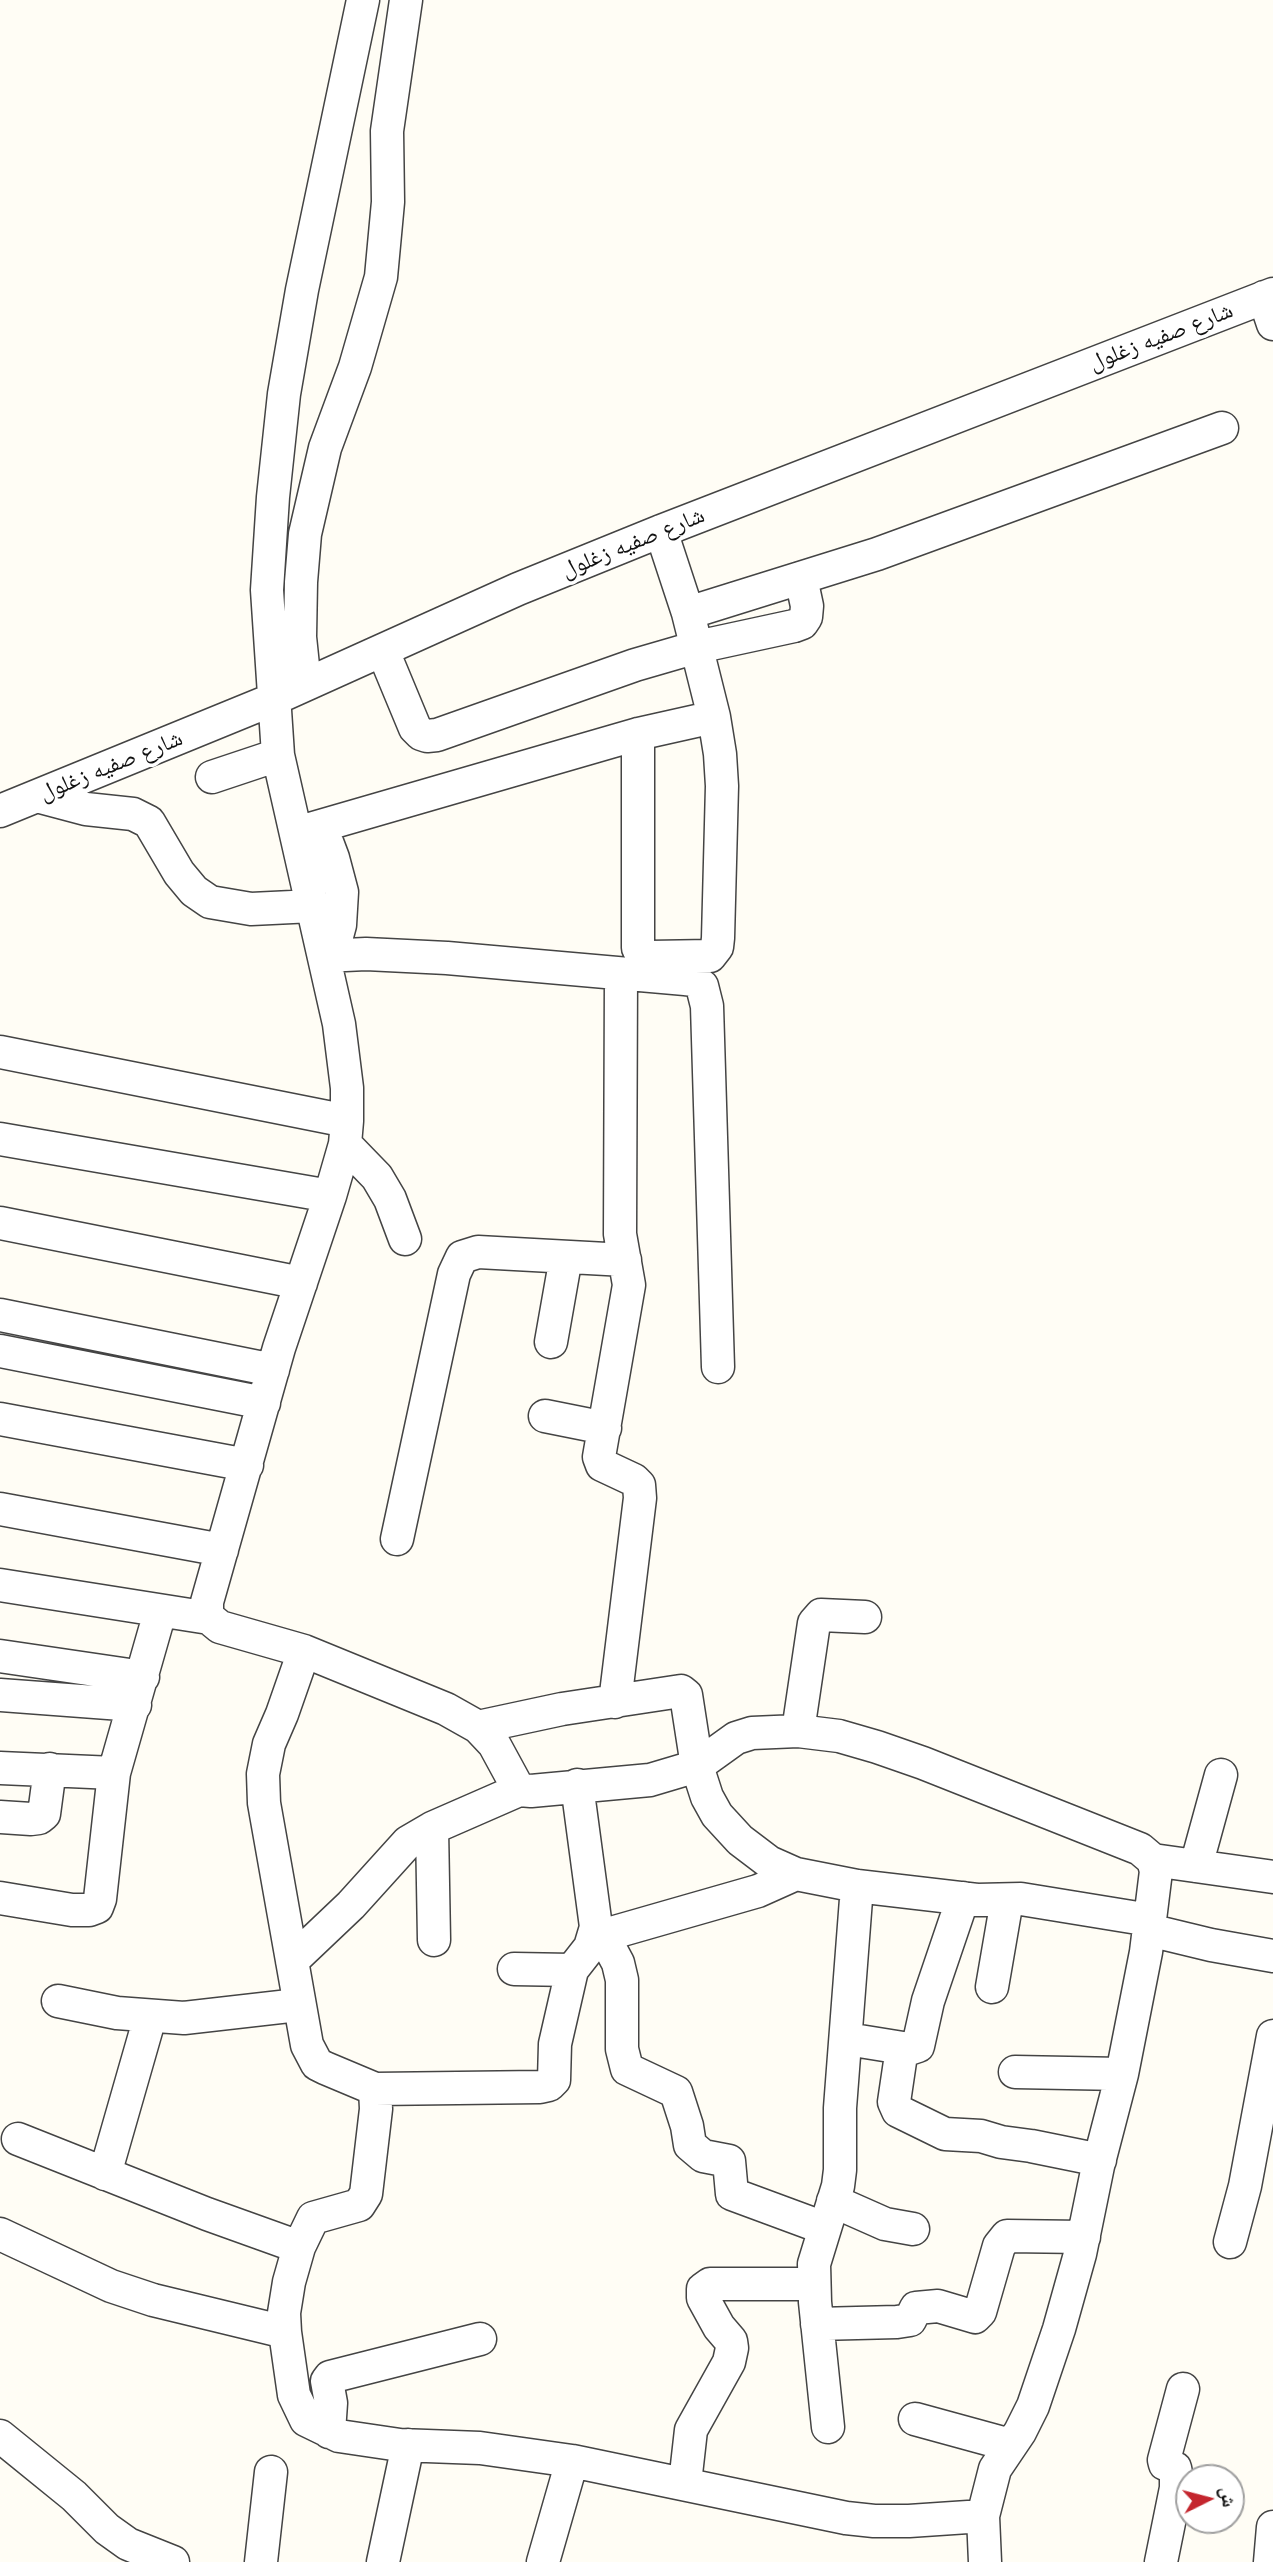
<!DOCTYPE html>
<meta charset="utf-8">
<style>
body{margin:0}
#map{position:relative;width:1273px;height:2562px;overflow:hidden;background:#fffdf5;font-family:Lora,"Noto Naskh Arabic",serif}
canvas{display:block}
.north{position:absolute;left:1175px;top:2464px;width:70px;height:70px;box-sizing:border-box;background:#fff;border:2px solid #a0a0a0;border-radius:50%;rotate:84deg;font-size:19px;font-weight:700;line-height:28px;text-align:center;color:#111}
.north::after{content:'';display:block;margin:auto;width:24px;height:32px;background:#c4262e;clip-path:polygon(50% 0,100% 100%,50% 72%,0 100%)}
</style>
<div id="map">
<canvas width="1273" height="2562"></canvas>
<div class="north">ش</div>
</div>
<script>
const ctx = document.querySelector('canvas').getContext('2d');
ctx.lineJoin = 'round';
const shape = rows => new Path2D(rows.map(r => 'M' + r).join(''));
function trace(path, color, width, dash) { ctx.strokeStyle = color; ctx.lineWidth = width; ctx.lineCap = dash ? 'butt' : 'round'; ctx.setLineDash(dash || []); ctx.stroke(path); }
function label(font, color, halo, rows, align = 'center') {
  ctx.font = font + ' Lora,"Noto Naskh Arabic",serif'; ctx.lineWidth = 7; ctx.setLineDash([]); ctx.textBaseline = 'middle'; ctx.strokeStyle = halo; ctx.fillStyle = color; for (const [text, x, y, turn = 0] of rows) {
    ctx.save(); ctx.translate(x, y); ctx.rotate((+turn || 0) * Math.PI / 180); ctx.textAlign = isNaN(turn) ? turn : align; if (halo) ctx.strokeText(text, 0, 0); ctx.fillText(text, 0, 0); ctx.restore();
  }
}
const minor = shape([
 [363,0,302,290,284,394,273,497,267,590,278,755,339,1024,347,1088,347,1121,345,1144,330,1196,279,1348,207,1602,207,1611,209,1618,220,1627,304,1651,446,1709,478,1727,494,1744,519,1790,531,1791,650,1780,697,1766,736,1738,752,1733,798,1731,839,1736,877,1747,923,1763,1140,1849,1153,1860,1156,1871,1146,1952,1122,2074,1098,2166,1080,2254,1059,2329,1033,2406,1020,2432,995,2469,983,2516,985,2562],
 [1264,297,1273,324],
 [688,613,877,554,1222,428],
 [383,651,415,728,421,734,427,736,437,735,635,665,697,647,794,626,802,623,806,617,807,606,801,578],
 [305,685,300,637,301,582,305,534,325,448,355,367,381,277,388,202,387,131,406,0],
 [638,734,638,948,641,953,650,957,710,956,717,947,718,938,722,786,720,754,714,717,688,613,661,531],
 [212,777,278,755],
 [37,796,86,809,133,814,149,822,179,873,194,891,210,902,251,909,313,906],
 [0,811,274,699,518,589,661,531,1273,294],
 [321,826,333,858,342,892,340,925,332,955],
 [296,833,638,734,714,717],
 [324,956,366,954,447,958,685,979,694,980,702,986,707,1006,718,1367],
 [0,1052,347,1121],
 [0,1139,330,1196],
 [345,1144,377,1177,390,1199,405,1239],
 [0,1223,301,1283],
 [0,1315,273,1370],
 [551,1342,566,1257],
 [0,1351,264,1403],
 [545,1416,605,1428],
 [0,1419,247,1465],
 [0,1509,222,1550],
 [397,1539,454,1274,462,1257,478,1252,625,1260],
 [0,1585,209,1618],
 [304,1651,282,1714,269,1744,263,1774,264,1803,307,2045,317,2064,325,2068,375,2089,540,2087,549,2085,554,2080,555,2044,572,1970,590,1947,596,1927,577,1785],
 [0,1656,143,1677],
 [0,1695,135,1705],
 [615,1702,640,1498,639,1485,634,1480,602,1465,599,1457,629,1285,620,1234,621,974],
 [478,1727,562,1709,681,1691,686,1695,697,1766,707,1797,717,1815,740,1840,769,1862,796,1874,857,1886,977,1900,1021,1899,1150,1920],
 [798,1731,814,1623,821,1615,865,1617],
 [0,1768,114,1773],
 [0,1817,31,1819,39,1818,44,1814,50,1769],
 [432,1828,434,1940],
 [1153,1860,1273,1877],
 [1196,1866,1221,1775],
 [0,1898,72,1910,89,1910,97,1907,100,1899,114,1773,160,1612],
 [1149,1930,1211,1945,1273,1956],
 [603,1935,618,1963,622,1980,622,2049,627,2069,676,2092,687,2126,690,2145,703,2156,729,2161,732,2194,824,2228],
 [594,1938,758,1891,796,1874],
 [292,1961,351,1905,408,1842,432,1828,519,1790],
 [514,1969,572,1970],
 [992,1987,1007,1900],
 [58,2001,117,2013,184,2018,298,2005],
 [847,2039,909,2049,918,2046,928,2001,963,1898],
 [902,2048,894,2102,898,2111,945,2134,981,2136,1001,2142,1031,2146,1100,2160],
 [1015,2072,1122,2074],
 [375,2089,376,2109,366,2194,359,2205,313,2218,299,2247,289,2282,284,2313,285,2332,294,2395,306,2420,339,2436,400,2445,480,2448,572,2461,846,2518,874,2521,909,2521,983,2516],
 [18,2139,207,2214,299,2247],
 [105,2174,150,2017],
 [833,2201,885,2224,913,2229],
 [0,2234,111,2286,153,2300,285,2332],
 [1230,2242,1245,2186,1273,2036],
 [817,2324,897,2322,910,2320,916,2308,938,2306,975,2317,980,2312,999,2246,1007,2236,1084,2237],
 [915,2419,1010,2445],
 [828,2427,815,2302,814,2264,838,2186,840,2170,840,2108,857,1886],
 [329,2432,331,2403,327,2381,330,2377,480,2339],
 [0,2436,74,2496,107,2529,128,2544,173,2562],
 [685,2483,691,2430,729,2362,732,2348,731,2341,719,2327,703,2298,703,2289,710,2284,813,2284],
 [261,2562,271,2472],
 [383,2562,408,2445],
 [543,2562,572,2461],
 [1161,2562,1176,2488,1176,2473,1175,2468,1165,2464,1164,2460,1183,2389],
 [1270,2562,1273,2527]
]);
trace(minor, '#444', 35);
trace(minor, '#fff', 32);
label('23px', '#111', '#fff', [
 ["شارع صفيه زغلول",1161,337,-21],
 ["شارع صفيه زغلول",633,543,-22],
 ["شارع صفيه زغلول",111,766,-22]
]);
</script>
